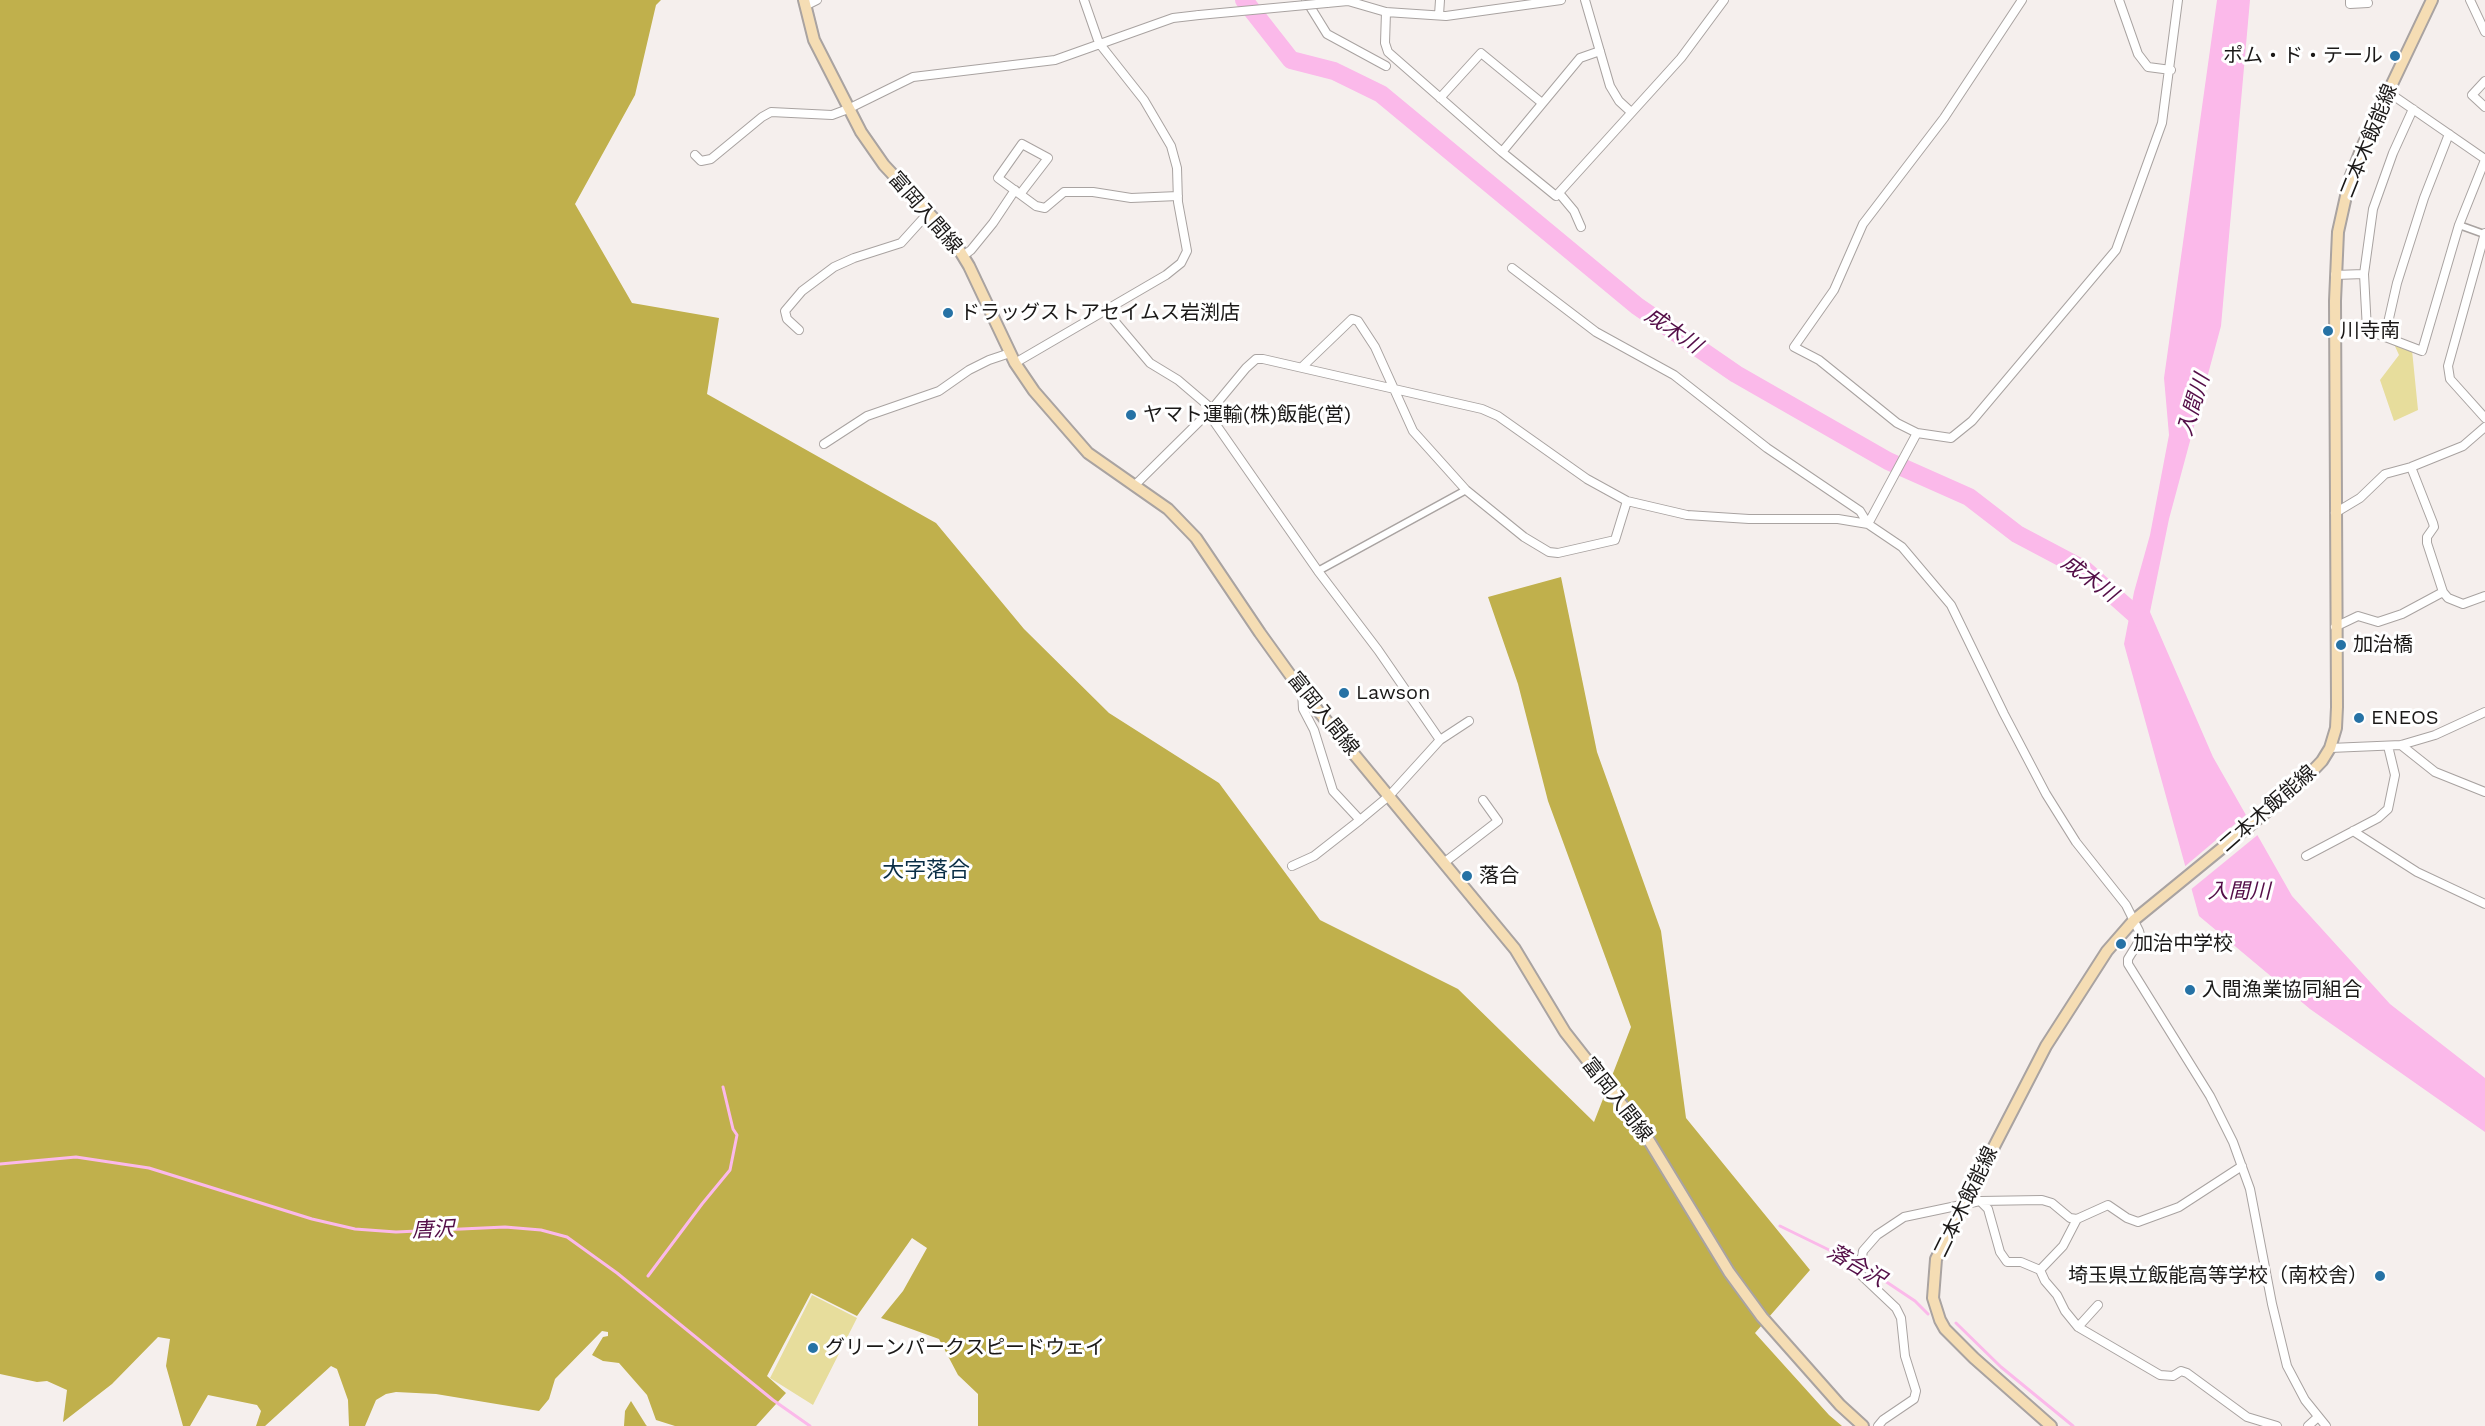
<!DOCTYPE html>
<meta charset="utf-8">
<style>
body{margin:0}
canvas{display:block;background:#f5efed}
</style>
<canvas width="2485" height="1426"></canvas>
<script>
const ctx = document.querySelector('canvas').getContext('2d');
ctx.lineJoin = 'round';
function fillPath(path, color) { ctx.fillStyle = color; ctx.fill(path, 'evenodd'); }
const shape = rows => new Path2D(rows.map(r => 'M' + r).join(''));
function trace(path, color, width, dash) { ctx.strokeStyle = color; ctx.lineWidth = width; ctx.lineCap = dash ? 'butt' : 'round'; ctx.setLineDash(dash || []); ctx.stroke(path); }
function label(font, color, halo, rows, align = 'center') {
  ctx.font = font + ' "Work Sans","Noto Sans JP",sans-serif'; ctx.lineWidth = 6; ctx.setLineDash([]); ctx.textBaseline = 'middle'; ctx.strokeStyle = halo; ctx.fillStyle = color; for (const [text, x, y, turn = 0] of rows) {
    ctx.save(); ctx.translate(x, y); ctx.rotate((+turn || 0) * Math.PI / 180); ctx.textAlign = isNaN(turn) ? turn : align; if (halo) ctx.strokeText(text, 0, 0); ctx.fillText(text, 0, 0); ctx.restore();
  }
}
fillPath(shape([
 [2394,344,2412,350,2418,410,2394,421,2380,380,2399,355],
 [812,1295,857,1318,813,1405,770,1378]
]), '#e7dd9c');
fillPath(shape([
 [0,0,661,0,656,5,635,95,575,204,632,303,719,318,707,394,936,523,1024,629,1109,713,1219,783,1320,920,1458,989,1594,1122,1631,1027,1548,801,1518,684,1488,597,1561,577,1597,752,1661,931,1686,1118,1810,1270,1755,1333,1829,1415,1842,1426,978,1426,978,1394,958,1375,939,1339,881,1318,903,1291,927,1248,912,1238,857,1316,811,1293,767,1376,786,1393,756,1426,675,1426,656,1420,647,1395,619,1363,603,1361,592,1355,603,1337,608,1336,608,1332,602,1331,555,1379,549,1399,539,1411,436,1394,396,1392,386,1394,376,1400,365,1426,349,1426,348,1400,337,1369,331,1366,265,1426,256,1426,261,1411,257,1405,208,1395,190,1426,183,1426,166,1366,170,1339,158,1337,112,1384,63,1422,67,1390,47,1381,37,1382,0,1374],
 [631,1401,646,1425,647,1426,624,1426,625,1411]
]), '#c0b04c');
fillPath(shape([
 [2217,0,2250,0,2221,326,2169,519,2150,612,2213,757,2292,896,2390,1004,2485,1078,2485,1132,2310,1009,2199,916,2124,644,2134,592,2150,535,2169,435,2164,378]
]), '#fbb9ea');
fillPath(shape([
 [2248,813,2260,833,2189,891,2183,868]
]), '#f5efed');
trace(shape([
 [0,1164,76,1157,149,1168,312,1219,355,1229,396,1232,505,1227,541,1230,567,1237,617,1273,773,1400,810,1426],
 [1780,1226,1864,1267,1915,1301,1928,1314],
 [648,1276,702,1204,730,1170,737,1135,733,1129,723,1087],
 [1956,1323,2001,1367,2073,1426]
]), '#fbb9ea', 3);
trace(shape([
 [1244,0,1291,60,1334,71,1381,94,1637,306,1736,374,1888,461,1969,497,2017,534,2085,570,2139,618]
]), '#fbb9ea', 18);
const pedestrian = shape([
 [2459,225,2484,234],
 [1318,571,1466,490]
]);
const minor = shape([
 [1306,0,1327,34,1386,66],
 [1585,0,1610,86,1619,101,1631,112],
 [2119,0,2138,54,2148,67,2171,70],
 [2350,0,2350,4,2368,3],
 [2470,0,2485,32],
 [1327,3,1348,1,1386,12,1446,16,1561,0],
 [805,6,817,0],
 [1386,12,1385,43,1388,52,1502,152,1556,196,1681,58,1724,0],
 [1439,15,1440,0],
 [2485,81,2472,95,2485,107],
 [2388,92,2485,159],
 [1440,98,1481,53,1542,103],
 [1502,152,1580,58,1600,51],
 [695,155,701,161,711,159,762,117,771,112,832,115,848,109,913,77,1055,60,1173,18,1199,15],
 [1021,193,1048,158,1022,144,998,178,1036,206,1045,208,1064,192,1093,192,1131,198,1178,196],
 [1559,193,1574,211,1581,227],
 [2485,233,2448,366,2450,379,2485,418],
 [963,256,971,250,993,223,1015,190],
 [1512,268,1596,332,1674,375,1767,448,1860,511,1868,524],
 [2364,274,2373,209,2393,153,2413,109],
 [2335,275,2364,274,2367,330,2422,351,2459,225,2485,160],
 [1106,311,1150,363,1178,380,1212,409],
 [799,330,787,319,785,311,802,291,834,267,854,258,901,243,929,212],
 [2385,336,2397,283,2424,198,2449,134],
 [1015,363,1166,275,1181,263,1187,251,1178,202,1177,168,1171,146,1144,100,1099,43,1084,0],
 [1302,367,1352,319,1358,321,1375,347,1413,431,1466,490,1524,537,1549,552,1558,553,1615,540,1627,501],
 [1208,413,1318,571,1378,650,1440,740],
 [1917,433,1897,423,1819,360,1794,347,1834,290,1863,224,1944,118,2022,0],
 [824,444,867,416,939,391,969,370,989,360,1010,353],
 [2411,467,2433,523,2434,527,2427,537,2427,543,2443,592,2448,598,2463,604,2485,596],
 [1134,486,1212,409,1246,368,1256,359,1263,359,1482,409,1498,416,1587,479,1627,501,1687,515,1749,519,1838,519,1868,524,1902,547,1951,605,2004,714,2046,794,2076,842,2126,905,2139,931,2141,938,2128,959,2128,964,2210,1096,2233,1142,2250,1189,2272,1304,2287,1366,2305,1400,2326,1426],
 [2335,513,2360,498,2385,474,2411,467,2463,446,2485,427],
 [1868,524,1917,433,1951,438,1972,421,2116,250,2162,123,2178,0],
 [2335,627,2358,616,2378,622,2402,614,2443,592],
 [1302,691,1303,709,1314,730,1333,791,1360,820],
 [2401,745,2435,772,2485,792],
 [2330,748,2401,745,2435,735,2485,712],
 [2353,831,2417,872,2485,904],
 [2306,856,2378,818,2388,809,2395,775,2388,746],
 [1445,862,1498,821,1483,800],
 [1292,866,1314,856,1360,820,1390,795,1440,740,1469,721],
 [2141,938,2155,941],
 [1980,1201,2042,1200,2052,1203,2070,1218,2077,1219,2108,1205,2127,1218,2138,1222,2179,1207,2242,1166],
 [2040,1270,2063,1246,2077,1219],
 [2078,1327,2098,1305],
 [1878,1426,1883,1420,1914,1399,1916,1391,1905,1356,1901,1318,1896,1308,1859,1273,1863,1251,1877,1235,1904,1217,1980,1201,1988,1209,2000,1252,2007,1262,2021,1262,2040,1270,2045,1281,2057,1295,2065,1311,2078,1327,2160,1375,2173,1376,2181,1371,2187,1373,2247,1417,2277,1426],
 [2308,1426,2318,1417]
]);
const secondary = shape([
 [804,0,814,40,861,132,884,165,952,238,969,266,1015,363,1034,391,1088,453,1168,509,1196,538,1260,633,1301,690,1515,949,1565,1032,1645,1134,1729,1272,1762,1317,1840,1405,1863,1426],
 [2051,1426,1974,1358,1945,1329,1940,1320,1933,1298,1936,1259,2046,1046,2107,951,2134,920,2298,786,2322,761,2330,748,2336,728,2337,707,2335,301,2338,232,2350,178,2363,145,2432,0]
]);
trace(pedestrian, '#a9a3a1', 9);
trace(minor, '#a9a3a1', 10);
trace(secondary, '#a9a3a1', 14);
trace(pedestrian, '#fff', 6);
trace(minor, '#fff', 8);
trace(secondary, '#f5ddb4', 10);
const minorBridge = shape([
 [1199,15,1327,3]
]);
trace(minorBridge, '#a9a3a1', 10, []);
trace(minorBridge, '#fff', 8);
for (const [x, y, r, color] of [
 [2395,56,6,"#2672a5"],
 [948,313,6,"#2672a5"],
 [2328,331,6,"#2672a5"],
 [1131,415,6,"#2672a5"],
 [2341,645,6,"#2672a5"],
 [1344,693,6,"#2672a5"],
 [2359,718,6,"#2672a5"],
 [1467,876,6,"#2672a5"],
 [2121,944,6,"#2672a5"],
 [2190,990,6,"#2672a5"],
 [2380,1276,6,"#2672a5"],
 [813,1348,6,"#2672a5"]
]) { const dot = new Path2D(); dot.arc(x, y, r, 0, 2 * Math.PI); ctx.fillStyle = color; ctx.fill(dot); trace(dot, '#fff', 2); }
label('20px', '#1b1918', '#fff', [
 ["ポム・ド・テール",2383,56,"right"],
 ["ドラッグストアセイムス岩渕店",960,313],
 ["川寺南",2340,331],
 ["ヤマト運輸(株)飯能(営)",1143,415],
 ["加治橋",2353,645],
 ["Lawson",1356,693],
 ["ENEOS",2371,718],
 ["落合",1479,876],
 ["加治中学校",2133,944],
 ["入間漁業協同組合",2202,990],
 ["埼玉県立飯能高等学校（南校舎）",2368,1276,"right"],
 ["グリーンパークスピードウェイ",825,1348]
], 'left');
label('20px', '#1b1918', '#fff', [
 ["二本木飯能線",2369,141,-68],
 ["富岡入間線",925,213,49],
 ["富岡入間線",1323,714,51],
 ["二本木飯能線",2268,809,-41],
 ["富岡入間線",1617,1100,52],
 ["二本木飯能線",1966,1202,-64]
]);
label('italic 21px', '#540e48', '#fff', [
 ["成木川",1673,331,34],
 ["入間川",2194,405,-73],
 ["成木川",2089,579,36],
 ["入間川",2239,892],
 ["唐沢",433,1230,-2],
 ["落合沢",1856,1266,30]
]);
label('22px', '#0a2e46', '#fff', [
 ["大字落合",926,871]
]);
</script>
